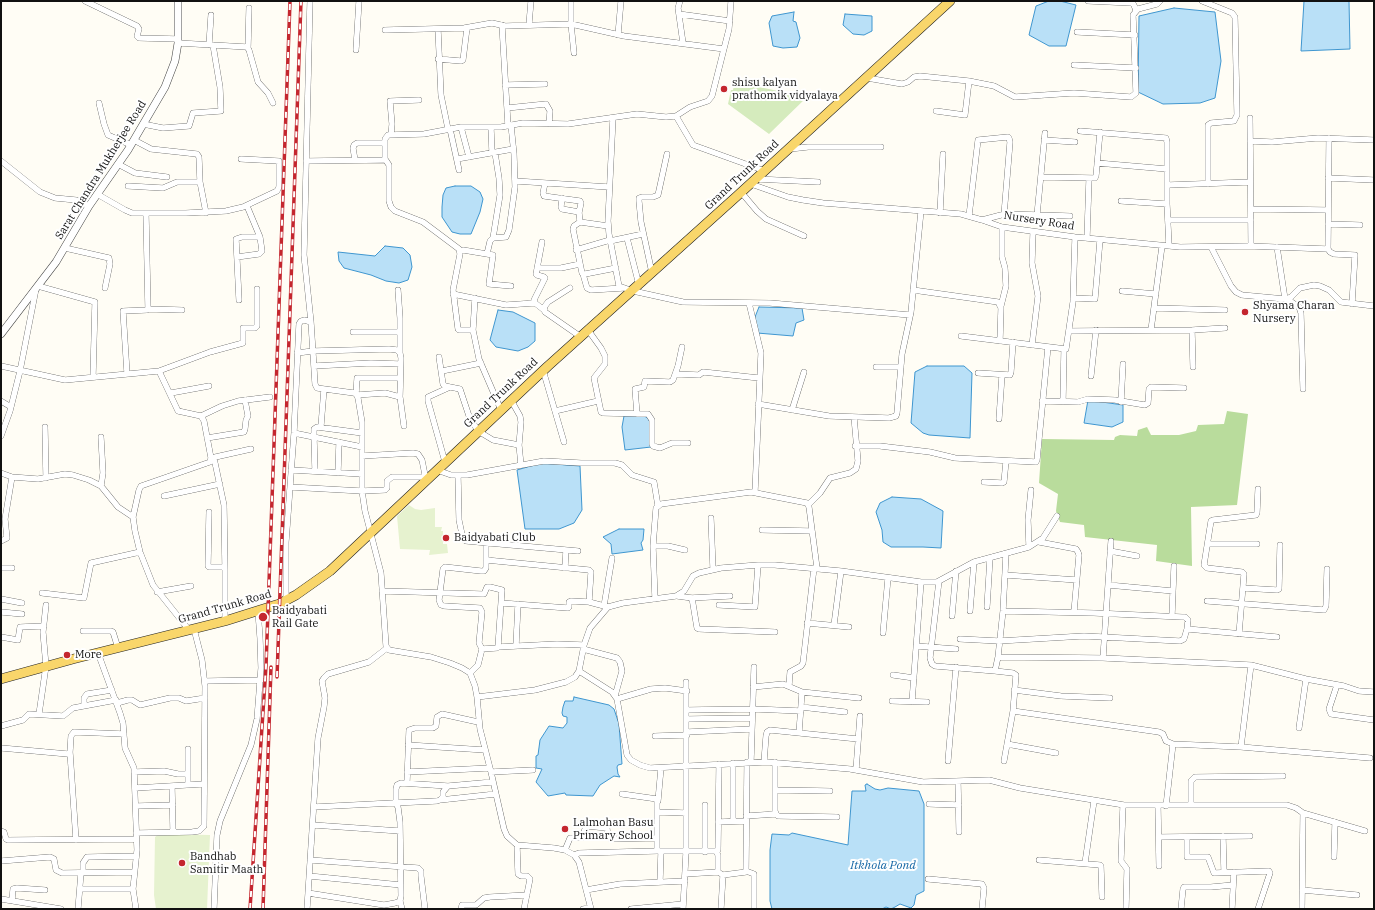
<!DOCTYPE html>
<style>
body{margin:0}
#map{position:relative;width:1375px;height:910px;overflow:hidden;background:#fffdf5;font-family:"IBM Plex Serif",serif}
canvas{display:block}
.frame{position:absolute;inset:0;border:2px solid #111;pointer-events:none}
</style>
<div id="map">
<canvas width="1375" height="910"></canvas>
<div class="frame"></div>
</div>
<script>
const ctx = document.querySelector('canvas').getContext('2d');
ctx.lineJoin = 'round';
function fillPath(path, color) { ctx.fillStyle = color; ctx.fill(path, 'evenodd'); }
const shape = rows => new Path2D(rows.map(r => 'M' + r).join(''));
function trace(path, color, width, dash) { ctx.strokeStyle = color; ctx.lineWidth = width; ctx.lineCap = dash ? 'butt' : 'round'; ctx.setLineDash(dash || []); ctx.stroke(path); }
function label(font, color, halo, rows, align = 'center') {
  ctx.font = font + ' "IBM Plex Serif",serif'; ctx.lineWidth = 4; ctx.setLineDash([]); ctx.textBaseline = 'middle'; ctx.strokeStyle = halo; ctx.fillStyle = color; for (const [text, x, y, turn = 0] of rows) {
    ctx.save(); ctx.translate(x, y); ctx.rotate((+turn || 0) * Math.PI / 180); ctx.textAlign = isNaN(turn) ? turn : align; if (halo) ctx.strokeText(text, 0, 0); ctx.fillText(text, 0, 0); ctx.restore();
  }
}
fillPath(shape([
 [735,82,807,97,769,134,728,104,731,90,733,90]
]), '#d5ebbd');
fillPath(shape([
 [1227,411,1248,414,1237,505,1191,507,1192,566,1156,561,1157,545,1085,537,1084,525,1060,522,1056,511,1058,494,1039,483,1042,439,1114,440,1115,437,1120,435,1137,436,1138,430,1147,427,1151,435,1179,435,1196,431,1198,425,1224,424]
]), '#b9dc9c');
fillPath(shape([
 [409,505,415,509,421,510,435,508,435,527,442,527,441,531,443,531,443,544,447,544,448,553,429,555,430,550,400,549,397,516],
 [159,834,210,835,207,909,156,909,154,895,155,837]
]), '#e6f2cf');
const water = shape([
 [1049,1,1060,1,1076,5,1066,46,1049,46,1029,35,1036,6,1049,1],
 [1304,1,1349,1,1350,49,1301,51,1304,1],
 [1174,8,1215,12,1221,61,1215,98,1200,103,1163,104,1138,92,1139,16,1174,8],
 [794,12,793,21,796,22,800,38,797,47,783,48,773,46,769,23,772,16,794,12],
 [845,14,872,16,872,31,864,35,853,34,843,25,845,14],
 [455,186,471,186,480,192,483,199,480,212,471,234,460,234,452,232,442,217,442,207,443,195,446,188,455,186],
 [385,246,403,248,410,255,412,267,408,280,399,283,386,281,371,275,344,268,339,261,338,252,375,256,385,246],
 [759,307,802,308,804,320,796,323,793,336,757,333,753,322,759,307],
 [498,310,513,312,535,323,535,341,528,347,518,351,496,347,490,340,498,310],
 [927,366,964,366,972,373,970,438,929,435,923,433,911,423,915,372,927,366],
 [1088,400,1123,405,1123,422,1112,427,1084,423,1088,400],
 [624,416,644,416,648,418,651,425,651,447,625,450,622,427,624,416],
 [541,463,580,466,582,510,574,523,559,529,525,529,517,470,541,463],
 [892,497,921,499,943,511,941,548,923,547,891,547,883,542,882,530,876,512,880,503,892,497],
 [619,529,644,529,643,540,641,543,643,550,612,554,611,544,603,537,619,529],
 [574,697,609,705,614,709,619,724,622,764,618,765,617,767,618,774,620,777,614,776,600,785,593,796,566,795,565,793,548,796,536,782,542,769,536,768,536,756,538,755,540,740,549,726,563,728,567,723,567,717,563,716,562,713,563,707,565,701,573,701,574,697],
 [867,784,875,789,880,790,888,788,919,791,924,804,924,891,916,895,914,905,911,908,900,904,895,907,891,909,886,907,882,909,772,909,770,901,770,850,772,834,789,835,792,833,848,845,852,791,866,791,865,785,867,784]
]);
fillPath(water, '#b9e0f7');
trace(water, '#3f96cf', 1);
const minor = shape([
 [85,1,137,26,139,29,137,36,139,38,178,39],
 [310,1,304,255,311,322,315,384,317,388,354,393,356,394,358,398,362,422,362,491,365,511,381,573,386,646,389,650,431,657,450,663,462,668,470,673,475,686,477,697,480,729,491,772,504,829,507,836,517,845,554,848,565,850,574,855,579,862,591,909],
 [571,1,571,24,574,53],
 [680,1,678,8,683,43],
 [1088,1,1132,3,1134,5,1136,11],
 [1202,1,1232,13,1235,17,1237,115,1234,121,1211,123,1208,125,1208,184],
 [679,14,730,21],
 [529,24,531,1],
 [502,25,508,126],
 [438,29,441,95,448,129],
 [385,30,464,28,492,23,505,26,571,24,624,36,724,49],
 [1077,32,1135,35],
 [618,35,621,1],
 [178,43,247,47,249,50,258,82,268,93,273,103],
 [209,45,211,15],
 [248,48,249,8],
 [356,50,359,1],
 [438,59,461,61,463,60,467,28],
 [1074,65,1136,68],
 [867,78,902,84,908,82,914,77,920,76,969,81,994,86,1015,97,1074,93,1131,97,1136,93,1133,15,1138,9,1157,4,1160,1],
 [505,85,545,84],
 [99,103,104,124,108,135,131,145],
 [507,108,546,104,550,111,549,124],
 [936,111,965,115,969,81],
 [676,116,693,145,765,171],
 [613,118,608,221,609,234,619,286,633,291,683,302,770,303,910,315],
 [1250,118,1251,246],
 [143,124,163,128,189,126,193,113,221,111,220,87,213,45],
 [461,127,469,157],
 [491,127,492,153],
 [450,129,459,170],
 [1080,131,1166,138,1167,142,1167,204,1169,246],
 [391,135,392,124,390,101,419,100],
 [1329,138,1328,249,1330,252,1334,254,1355,255,1352,304],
 [134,140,151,149,197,154,199,157,200,182,206,213],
 [1044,140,1075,142],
 [1250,141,1272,142,1318,138,1374,140],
 [790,149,808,147,881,147],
 [385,159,389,165,389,201,391,207,395,211,423,222,459,249,460,254,453,290,458,329,459,330,473,330,479,359,501,410],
 [457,159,513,149],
 [355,160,353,148,354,145,357,143,385,143],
 [1,161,40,192,55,198,76,200,89,206],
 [306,161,384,160,385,158,385,139,388,135,424,134,461,127,501,127,523,123,568,124,637,114,666,117,676,116,690,107,708,101,712,96,729,29,731,1],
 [1097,163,1167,169],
 [118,164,135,173,167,177],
 [1041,177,1095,178,1096,176,1100,132],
 [1328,178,1374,180],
 [756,179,818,182],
 [515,181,609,187],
 [545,183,543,193,544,196,580,201,581,203,579,213],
 [751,184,788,197,803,200,823,203,961,214,982,220,1002,227,1075,237,1180,247,1248,246,1328,249],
 [1168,185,1250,182],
 [128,186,163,188,177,182,200,182],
 [741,192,757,211,766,219,804,236],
 [97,194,125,210,132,213,186,213,226,211,243,207,277,191,279,187,279,161,241,159],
 [562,198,561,207,562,209,579,212,580,222,608,226],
 [1121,201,1167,204],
 [1251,209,1328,210],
 [940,213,943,154],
 [1037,215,1045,133],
 [969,216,978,140,1008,137,1009,138,1010,142,1004,215],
 [982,220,1001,215,1008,214,1070,216],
 [1168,220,1251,220],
 [580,222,574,226,573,229,582,273,585,274,616,268],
 [1328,224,1360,225],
 [493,238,500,195,499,178,495,153],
 [627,238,639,285],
 [1087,238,1089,179],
 [610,241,643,234],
 [542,242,536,274,537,275,544,277,545,278,534,300,535,303,544,310],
 [1211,247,1231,286,1236,292,1242,295,1285,299,1291,297,1300,288,1314,285,1320,286,1329,290,1341,302,1374,306],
 [1277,247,1285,299],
 [65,248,109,258,110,264,105,288],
 [576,250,610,240],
 [460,251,463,250,493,255,489,284,511,286],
 [487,254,490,241,493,238,506,237,509,230,515,187,514,154,511,125],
 [237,257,259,254,262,251,260,237,247,206],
 [537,268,561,268,580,264],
 [652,273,641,222,639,201,639,198,642,197,653,197,658,195,667,154],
 [583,274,587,288,591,290,624,288],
 [38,286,95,302,93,377],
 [570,288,548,302,545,306,544,310,545,312,581,337],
 [398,290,400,318,400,353],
 [913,290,998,302,1001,308,1000,341],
 [1122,291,1156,294],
 [453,294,506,305,535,303],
 [1073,298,1095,299,1100,240],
 [1287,299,1299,307,1301,313,1303,389],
 [239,300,236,239,242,237,260,237],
 [749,303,761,353,755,492],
 [1001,306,1006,286,1005,268,1002,257,1002,227],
 [1154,308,1225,310],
 [148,309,182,310],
 [473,330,475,298],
 [588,330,601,348,605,356,605,364,594,378,601,412,603,413,648,414,652,420,652,444,653,446,660,448,672,443,688,443],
 [1151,330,1162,246],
 [1192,330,1193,367],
 [1069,331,1192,330,1225,328],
 [353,332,400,332],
 [961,336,1066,349,1073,302,1075,237],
 [1032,345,1038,296,1032,263,1033,232],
 [297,353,313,351,389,349,397,350,400,353,401,358,400,397,404,426],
 [439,357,443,384,445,386,460,389,469,416,478,431,493,440,519,445],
 [1,366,65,380,159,371,178,411,201,416,204,421,211,458,210,462,141,486,139,490,133,517,135,531,140,552,153,585,189,630],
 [314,366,371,363,400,364],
 [876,367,901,367],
 [543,370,564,442],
 [159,371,210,352,243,343,243,328,255,328,257,326,257,289],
 [442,371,481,363],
 [127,373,123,311,147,310,148,309,146,214],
 [978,373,1010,375,1011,372,1013,342],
 [676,374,699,375,703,372,759,378],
 [1091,376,1096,330],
 [171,393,209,386],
 [356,394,357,378,400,378],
 [357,395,385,393,400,397],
 [511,400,520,416,521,422,519,445,521,465],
 [1,401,11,407],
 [1042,401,1078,402,1088,399,1115,400,1145,405,1148,403,1149,389,1151,387,1184,388],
 [1063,402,1064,349],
 [1121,402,1123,364],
 [758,404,829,416,889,418,896,416,897,413,902,354,911,312,921,211],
 [792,410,804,372],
 [555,411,598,401],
 [637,414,635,389,644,387,645,381,670,382,673,380,678,366,682,347],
 [201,416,222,406,238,401,270,397],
 [999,419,1002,375],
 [321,426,324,389],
 [45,427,46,478],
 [294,433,362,447],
 [1,436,10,411,20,371,36,289],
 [101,437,103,473,101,486],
 [207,438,244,432,245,429,246,420,248,416,245,400],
 [855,446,880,446,930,452,955,458,1036,462,1037,460,1048,347],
 [362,456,413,453,418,454,422,460,426,480],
 [211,458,251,449],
 [214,458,224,505,225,569],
 [445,462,428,401,428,397,450,387],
 [291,470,362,474],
 [437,470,451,475,467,475,544,461,581,463,615,463,622,465,632,475,654,482,658,506],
 [315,471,314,437,314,429,317,427,362,433],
 [1,473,12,477,38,479,65,474,73,475,89,480,101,486,118,507,133,517],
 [338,473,339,442],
 [458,475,459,520,463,539,466,541,578,551],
 [984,482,1002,483,1004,482,1006,461],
 [290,487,362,491,385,490,387,488,387,481,392,477,425,477],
 [164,496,220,484],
 [808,505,820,493,830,478,850,473,856,469,858,461,854,417],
 [209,512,208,566,209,567,223,567,225,569,225,621],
 [711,518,713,569],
 [762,530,812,531],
 [1,541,7,538,5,519,12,477],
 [1039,542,1076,549,1078,552,1079,555,1074,612],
 [1208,544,1257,544],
 [653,546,668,546,685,550],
 [1029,547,1028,520,1031,490],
 [1110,551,1137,556],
 [1006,554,1003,611,998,657,1103,658,1251,665,1306,679,1344,686,1359,691,1374,692],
 [486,560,589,570,591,572,589,602],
 [1,568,12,568],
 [565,568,566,550],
 [1005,575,1077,580],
 [939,581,930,658,932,664,935,666,995,671,1013,673,1016,675,1013,711,1004,761],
 [1108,585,1173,591],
 [1243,588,1277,590,1279,589,1280,545],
 [382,591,482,594,484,594,487,587,490,587,502,590,501,603],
 [157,592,191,586],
 [42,593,84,598,91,563,140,552],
 [677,596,692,598,697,628,699,629,775,632],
 [690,598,730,596],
 [1,599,22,603],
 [655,599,653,546,656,508,661,504,751,492,807,503,809,507,817,568],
 [286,601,286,542,294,433,299,324,301,321,304,320,311,322],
 [1207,601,1324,610,1326,606,1327,569],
 [719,605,755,607,758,565],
 [604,606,612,558],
 [987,607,990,558],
 [970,611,974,562],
 [1,612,22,614],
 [952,616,956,571],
 [1172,616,1174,566],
 [807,623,849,627],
 [834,625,841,571],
 [1187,629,1277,637],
 [83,631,111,631,113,632,118,648],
 [883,633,888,578],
 [1239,634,1244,574,1242,572,1207,568,1204,565,1211,521,1213,520,1256,515,1257,513,1258,489],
 [1,637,18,640,20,627,44,626],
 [960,639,999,641,1084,636,1180,641,1184,639,1187,629,1188,620,1185,617,1182,617,1094,613,1003,611],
 [516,646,518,604],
 [916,646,956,649],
 [498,647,557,644,584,645],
 [482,649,479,643,482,612,480,608,444,606,441,605,439,600,443,569,445,567,481,571,484,571,486,568,486,543],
 [583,649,617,658,620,662,622,671,615,696],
 [98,653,120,713,123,723,125,748,134,768,137,850,133,889,136,909],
 [1103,658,1111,541],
 [579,671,612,692,617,699,627,755,631,760,640,765,650,768,767,762,850,769,923,782,989,780,1020,788,1124,805,1287,805,1296,808,1303,813,1365,831],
 [995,671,998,657],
 [470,673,478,665,482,649,497,648,498,647,501,603,568,608,569,607,569,602,571,601,589,602,608,607],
 [893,675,914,678],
 [205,681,261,680],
 [1337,685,1329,709,1331,714,1374,720],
 [789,686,790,672,801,666,803,663,814,568],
 [753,687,783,684,802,692,859,698],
 [1014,690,1061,696,1110,698],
 [477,697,535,690,566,682,575,677,579,671,584,645,590,628,608,607,623,603,676,596,684,591,693,576,699,573,721,568,758,565,775,565,841,571,921,582,937,582,974,562,1029,547,1043,538,1057,516],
 [617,699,651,689,665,688,687,691],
 [892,701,927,702],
 [912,702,921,582],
 [117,703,128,700,132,700,140,705,170,698,179,698,186,701,205,698],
 [84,706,84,698,87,694,112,690],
 [801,707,845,712],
 [687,710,753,709,801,711],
 [1013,711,1159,732,1163,734,1166,741,1173,744,1241,747,1370,758],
 [39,714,46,666,43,632,46,605],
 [687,719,752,718],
 [1,726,23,720,29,714,63,716,73,708,116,700],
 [1299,728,1306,679],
 [687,732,752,729],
 [799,733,802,692],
 [655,736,687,735],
 [1007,744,1056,753],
 [408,745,485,750],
 [1241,747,1251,665],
 [1,748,68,754,70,752,71,736,74,732,124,734],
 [188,749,188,785],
 [70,752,76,840],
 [948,761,956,667],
 [747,762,746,871,754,874,754,909],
 [751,762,754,667],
 [764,762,766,736,767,732,770,730,858,739],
 [775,762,775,811,776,814,778,816,837,817],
 [856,770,860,716],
 [134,772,164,771,178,774,188,774],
 [407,772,490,768],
 [491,772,533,770],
 [958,781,959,832],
 [407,783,409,730,415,728,433,728,436,726,437,717,442,714,478,722],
 [172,786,173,832],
 [135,788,204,784],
 [775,790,830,791],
 [622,794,657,799,657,851],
 [440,800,496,794],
 [658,801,661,768],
 [394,803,437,801,440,800,443,797,443,792,448,786,493,782],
 [396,803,396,789,397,785,401,783,448,786],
 [929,804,959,805],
 [1123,805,1121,861,1127,869,1126,909],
 [1191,805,1191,781,1195,777,1283,776],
 [136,806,173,805],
 [1158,806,1159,866],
 [1166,806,1173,744],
 [657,812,686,813],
 [746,816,776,814],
 [733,821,733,763],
 [718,822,746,821],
 [313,825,400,831],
 [1,831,4,832,6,839,8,840,136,839],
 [136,833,192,832,199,831,204,826,205,686,202,660,194,629],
 [1223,836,1224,872],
 [1159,837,1250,836],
 [1187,837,1187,857,1208,857,1214,873,1269,871,1270,873,1258,909],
 [517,845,518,874,521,876,527,876,530,879,524,909],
 [565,850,570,838,582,838,586,826,607,828,608,837,611,839,657,838],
 [716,851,718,855,718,872,723,875,721,909],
 [705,852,705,805],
 [574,855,579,853,657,851,716,851,718,850,719,764],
 [1334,857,1335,822],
 [310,860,418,868,421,871,421,876,425,909],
 [1039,860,1100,865,1101,866,1102,897],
 [1,861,50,857,54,859,56,870,62,873,134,872],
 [1085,863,1094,801],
 [83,873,83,863,87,857,136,856],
 [685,874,718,872],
 [723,875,746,872],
 [309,876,401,885],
 [928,879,982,884,984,888,982,909],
 [660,882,661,851],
 [80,889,133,889],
 [586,890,620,884,685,881],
 [1302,890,1357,895],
 [308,893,384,905,395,903,400,901,401,896,400,822,398,807,396,804,393,803,314,807],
 [1,899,61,909],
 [12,901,13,889,17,888,45,890],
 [400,901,402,909],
 [78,909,81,873],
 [214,909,217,835,220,821,251,745,257,719,261,668,260,638,258,611],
 [307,909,318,738,324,707,325,698,322,681,324,678,328,674,369,662,387,648],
 [461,909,462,905,476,905,484,898,490,897,527,895],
 [583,909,591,908],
 [631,909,683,904],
 [683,909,686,852,686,682],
 [1181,909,1183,889,1184,887,1211,887,1233,885],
 [1232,909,1234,872],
 [1302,909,1303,813]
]);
const tertiary = shape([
 [1,334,56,262,89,206,128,150,165,87,175,61,178,43,178,1]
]);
const primary = shape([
 [1,679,73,659,225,621,279,604,296,595,330,571,548,366,737,196,950,1]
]);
trace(minor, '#444', 6);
trace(tertiary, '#444', 8);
trace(primary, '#222', 10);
trace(minor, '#fff', 5.5);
trace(tertiary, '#fff', 7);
trace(primary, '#f9d66b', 9);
const rail = shape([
 [277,677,301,1],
 [250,909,266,666,290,1],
 [263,909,271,667]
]);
trace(rail, '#c4262e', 3.5);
trace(rail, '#fff', 2, [6]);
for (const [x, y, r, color] of [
 [724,89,4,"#c4262e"],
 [1245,312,4,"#c4262e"],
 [446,538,4,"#c4262e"],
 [263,617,5,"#c4262e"],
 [67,655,4,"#c4262e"],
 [565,829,4,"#c4262e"],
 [182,863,4,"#c4262e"]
]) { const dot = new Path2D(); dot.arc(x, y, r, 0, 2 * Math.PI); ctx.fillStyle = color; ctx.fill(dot); trace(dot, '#fff', 1.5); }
label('11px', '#111', '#fff', [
 ["shisu kalyan",732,83],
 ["prathomik vidyalaya",732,96],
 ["Shyama Charan",1253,306],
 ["Nursery",1253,319],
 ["Baidyabati Club",454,538],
 ["Baidyabati",272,611],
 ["Rail Gate",272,624],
 ["More",75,655],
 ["Lalmohan Basu",573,823],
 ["Primary School",573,836],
 ["Bandhab",190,857],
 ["Samitir Maath",190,870]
], 'left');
label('11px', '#111', '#fff', [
 ["Sarat Chandra Mukherjee Road",101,170,-58],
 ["Grand Trunk Road",742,175,-43],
 ["Nursery Road",1039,221,9],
 ["Grand Trunk Road",501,393,-43],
 ["Grand Trunk Road",225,607,-16]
]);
label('italic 12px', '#1768a6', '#fff', [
 ["Itkhola Pond",883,866]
]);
</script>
